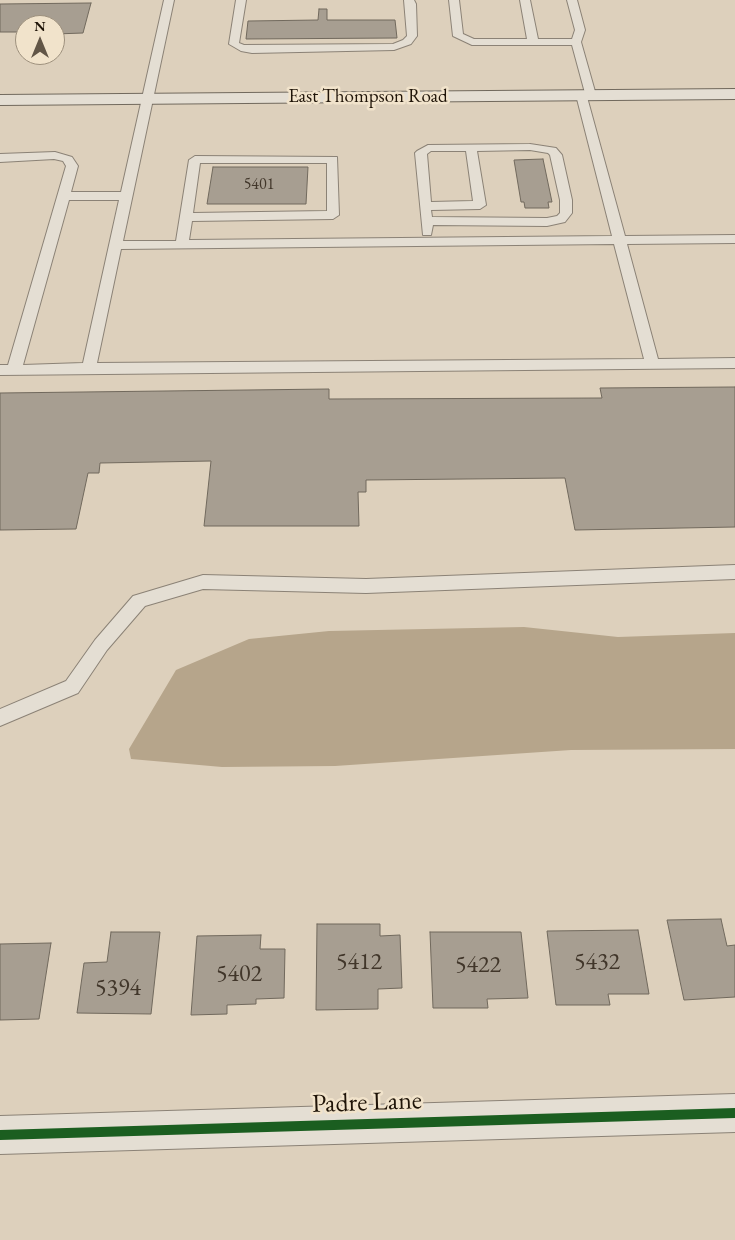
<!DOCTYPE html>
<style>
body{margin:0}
#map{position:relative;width:735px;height:1240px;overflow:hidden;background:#ddd0bc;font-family:"EB Garamond",serif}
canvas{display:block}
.north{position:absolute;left:15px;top:15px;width:50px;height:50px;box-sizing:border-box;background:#f1e3cb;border:1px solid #9d907d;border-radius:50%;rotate:0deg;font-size:14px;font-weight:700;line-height:20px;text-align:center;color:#1f1408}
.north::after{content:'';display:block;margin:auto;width:18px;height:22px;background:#625647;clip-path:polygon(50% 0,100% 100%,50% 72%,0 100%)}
</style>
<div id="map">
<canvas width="735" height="1240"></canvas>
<div class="north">N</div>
</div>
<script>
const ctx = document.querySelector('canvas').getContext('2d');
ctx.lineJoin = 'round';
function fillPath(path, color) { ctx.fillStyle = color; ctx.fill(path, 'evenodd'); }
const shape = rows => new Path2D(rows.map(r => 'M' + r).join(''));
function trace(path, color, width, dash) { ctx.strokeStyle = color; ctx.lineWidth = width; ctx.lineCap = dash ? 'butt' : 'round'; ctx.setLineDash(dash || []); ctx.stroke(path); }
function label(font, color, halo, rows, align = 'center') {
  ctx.font = font + ' "EB Garamond",serif'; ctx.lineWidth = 5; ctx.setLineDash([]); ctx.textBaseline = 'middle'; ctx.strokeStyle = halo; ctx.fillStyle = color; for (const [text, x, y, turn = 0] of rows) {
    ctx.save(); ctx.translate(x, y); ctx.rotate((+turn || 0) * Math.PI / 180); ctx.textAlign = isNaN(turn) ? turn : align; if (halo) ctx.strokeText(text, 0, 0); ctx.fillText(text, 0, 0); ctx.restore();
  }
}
fillPath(shape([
 [524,627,618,637,735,633,735,749,571,750,335,766,222,767,131,759,129,749,176,670,249,639,329,631]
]), '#b6a58b');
const building = shape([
 [91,3,83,33,55,34,55,25,25,25,25,32,0,32,0,4,91,3],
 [319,9,327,9,327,20,395,20,397,38,246,39,248,21,318,20,319,9],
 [543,159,552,202,548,202,549,208,525,208,524,202,521,202,514,160,543,159],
 [213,167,308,167,306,204,207,204,213,167],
 [735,387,735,527,575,530,565,478,366,480,366,492,358,492,359,526,204,526,211,461,100,463,99,473,88,473,76,529,0,530,0,393,329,389,329,399,602,398,600,388,735,387],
 [721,919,727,946,735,945,735,997,684,1000,667,920,721,919],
 [317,924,380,924,380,936,400,935,402,988,378,989,378,1009,316,1010,317,924],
 [638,930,649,994,608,994,610,1005,556,1005,547,931,638,930],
 [111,932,160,932,151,1014,77,1013,84,963,107,962,111,932],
 [430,932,521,932,528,998,487,999,488,1008,433,1008,430,932],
 [261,935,260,949,285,949,284,998,256,999,256,1004,227,1005,227,1014,191,1015,197,936,261,935],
 [51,943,39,1019,0,1020,0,944,51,943]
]);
fillPath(building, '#a79e91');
trace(building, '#71695d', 1);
const lane = shape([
 [164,0,174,0,123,241,176,241,189,160,195,156,337,157,339,215,333,219,192,221,189,240,612,236,576,95,581,92,585,93,572,45,472,45,453,36,449,0,459,0,463,34,474,39,527,39,520,0,530,0,538,39,572,39,575,30,567,0,577,0,585,30,581,42,596,95,591,98,587,97,625,236,735,235,735,243,627,244,658,359,735,358,735,368,0,375,0,365,8,365,66,166,63,161,54,159,0,162,0,154,55,152,72,157,78,166,71,192,121,192,164,0],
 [200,163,327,163,327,211,193,213,200,163],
 [69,200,119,200,83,363,23,365,69,200],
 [614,244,644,359,97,363,121,249,614,244],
 [236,0,246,0,239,43,244,45,393,44,403,40,407,36,404,0,414,0,416,4,417,36,411,44,394,50,252,53,241,51,229,44,236,0],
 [530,144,556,148,562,155,572,200,572,213,565,222,547,226,433,225,431,235,423,235,415,153,417,151,428,145,530,144],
 [530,150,548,153,550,155,560,200,560,213,557,216,547,218,432,217,431,210,480,209,486,205,477,151,530,150],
 [431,151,466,151,473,201,431,202,427,154,431,151],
 [735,565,735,579,366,593,203,589,145,606,107,650,78,693,0,726,0,709,66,681,95,640,133,596,203,575,366,579,735,565]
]);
const street = shape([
 [735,1094,735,1132,0,1154,0,1116,735,1094]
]);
const secondary = shape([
 [735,89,735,99,0,105,0,95,735,89]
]);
trace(lane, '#8b8276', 2);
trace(street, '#8b8276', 2);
trace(secondary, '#71695d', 2);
fillPath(lane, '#e4ded3');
fillPath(street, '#e4ded3');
fillPath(secondary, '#e4ded3');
fillPath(shape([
 [735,1108,735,1118,0,1140,0,1130,735,1108]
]), '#1b5e20');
label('16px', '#41362a', null, [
 ["5401",259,185]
]);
label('19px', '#1f1408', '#f1e3cb', [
 ["East Thompson Road",368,97]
]);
label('24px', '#41362a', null, [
 ["5412",359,962],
 ["5432",597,962],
 ["5422",478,965],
 ["5402",239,974],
 ["5394",118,988]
]);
label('26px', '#1f1408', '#f1e3cb', [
 ["Padre Lane",367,1103,-2]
]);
</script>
